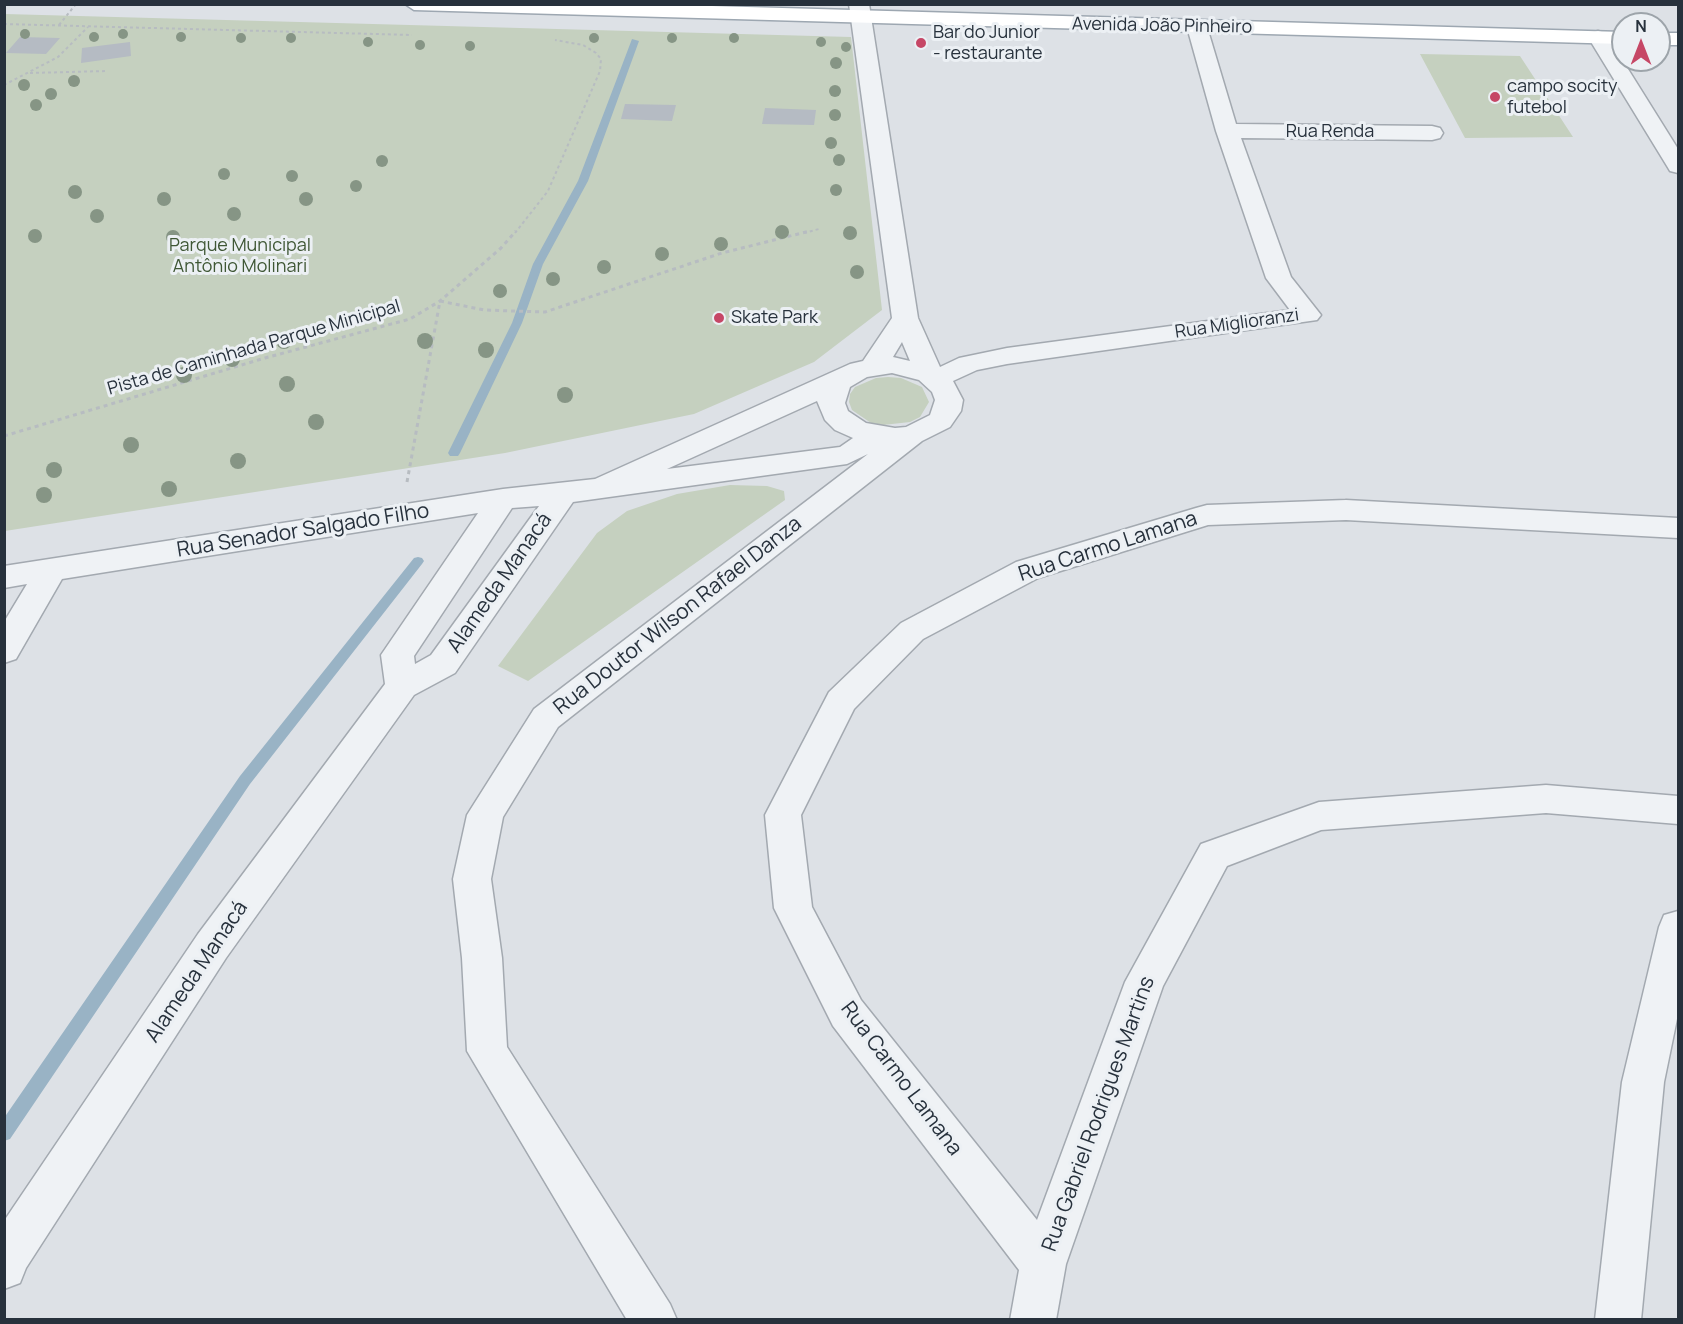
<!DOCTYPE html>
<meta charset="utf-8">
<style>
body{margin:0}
#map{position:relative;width:1683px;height:1324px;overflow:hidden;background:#dde1e6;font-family:Manrope,sans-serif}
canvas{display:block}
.frame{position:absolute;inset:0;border:6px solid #27313c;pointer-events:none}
.north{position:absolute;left:1611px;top:12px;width:60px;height:60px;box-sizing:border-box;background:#ecf0f4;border:2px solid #9da4aa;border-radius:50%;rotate:0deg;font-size:16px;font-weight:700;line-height:24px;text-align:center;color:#27313c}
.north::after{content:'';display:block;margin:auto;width:21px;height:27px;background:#c64766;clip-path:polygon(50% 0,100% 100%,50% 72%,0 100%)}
</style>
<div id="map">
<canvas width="1683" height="1324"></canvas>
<div class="frame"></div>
<div class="north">N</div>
</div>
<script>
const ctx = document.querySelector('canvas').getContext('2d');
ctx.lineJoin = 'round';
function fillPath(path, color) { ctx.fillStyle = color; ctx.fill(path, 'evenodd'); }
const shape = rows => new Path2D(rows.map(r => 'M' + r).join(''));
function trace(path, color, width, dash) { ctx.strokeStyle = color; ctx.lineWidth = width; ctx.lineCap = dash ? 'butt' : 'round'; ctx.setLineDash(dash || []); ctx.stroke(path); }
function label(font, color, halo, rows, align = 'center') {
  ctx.font = font + ' Manrope,sans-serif'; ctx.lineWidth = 6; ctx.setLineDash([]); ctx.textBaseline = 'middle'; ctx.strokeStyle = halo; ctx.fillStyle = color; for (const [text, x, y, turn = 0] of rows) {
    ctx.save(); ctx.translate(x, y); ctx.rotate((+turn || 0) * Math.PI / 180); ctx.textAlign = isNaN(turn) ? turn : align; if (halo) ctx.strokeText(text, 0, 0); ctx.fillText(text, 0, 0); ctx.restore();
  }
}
fillPath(shape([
 [5,14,851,37,882,310,814,362,694,414,505,453,5,531],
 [1420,54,1520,56,1573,137,1465,138],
 [888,377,901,378,922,387,929,402,920,417,910,422,883,425,871,423,852,410,849,402,850,394,855,387,876,378],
 [730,485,767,486,784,491,785,500,528,681,498,666,597,533,627,511,677,494]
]), '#c5d0bf');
fillPath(shape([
 [632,39,639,41,588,181,543,264,522,323,460,453,458,456,450,456,448,453,512,323,533,264,578,181,632,39],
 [418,557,422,558,424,561,422,564,250,784,10,1139,4,1141,4,1118,240,776,414,558,418,557]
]), '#99b3c5');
fillPath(shape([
 [20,37,60,38,46,54,6,53],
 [130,42,131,56,81,63,82,48],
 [625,104,676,105,672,121,621,119],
 [765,108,816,110,814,125,762,124]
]), '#b5bbc3');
const street = shape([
 [849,4,869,4,918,318,940,367,959,358,1007,348,1290,310,1266,278,1216,131,1187,27,1190,23,1204,23,1207,27,1236,124,1432,126,1440,128,1443,133,1440,138,1432,140,1241,138,1291,277,1321,315,1317,320,1007,364,977,370,953,381,963,400,961,411,950,427,922,441,558,727,503,817,491,879,502,958,507,1047,670,1304,677,1320,627,1320,467,1051,462,958,453,879,467,815,534,709,868,454,847,464,573,502,455,673,414,695,226,958,26,1268,20,1283,4,1289,4,1221,198,934,385,684,381,655,478,513,62,579,16,659,4,663,4,622,27,584,4,588,4,566,503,489,595,479,850,364,863,361,892,318,849,4],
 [902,342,910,361,893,357,902,342],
 [892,373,919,380,932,392,935,400,930,415,906,427,895,428,866,423,848,411,845,403,850,387,867,377,892,373],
 [817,401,825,420,835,430,853,438,840,447,667,469,817,401],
 [539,506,431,655,415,664,414,656,512,508,539,506],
 [1598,31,1605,33,1608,37,1678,149,1678,173,1670,171,1667,166,1588,37,1591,33,1598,31],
 [1346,500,1678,518,1678,538,1346,520,1208,525,1038,578,923,639,854,709,801,815,812,907,861,1000,1037,1220,1125,982,1201,844,1319,802,1546,785,1678,796,1678,824,1546,813,1321,830,1227,866,1163,986,1066,1264,1056,1320,1010,1320,1019,1270,833,1026,774,908,765,815,829,692,901,623,1016,562,1196,508,1207,505,1346,500],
 [1678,911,1678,1014,1664,1082,1641,1320,1595,1320,1622,1082,1659,927,1664,915,1678,911]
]);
const primary = shape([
 [405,4,642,4,1623,32,1623,44,414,10,405,4],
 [1659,33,1678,33,1678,45,1659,45,1659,33]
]);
trace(street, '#a3a9b0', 3);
trace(primary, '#9da7b1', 3);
trace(shape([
 [4,24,412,35],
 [59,25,76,4],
 [30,73,107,71],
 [4,85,58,57,88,27],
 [515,233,548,191,600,71,601,59,596,53,583,45,555,40],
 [804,233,819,229]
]), '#b7bcc1', 2, [3, 3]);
trace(shape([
 [4,436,265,358,410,319,440,301,501,248,516,231],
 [407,482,440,301,484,310,545,312,722,253,810,231]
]), '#b7bcc1', 3, [4, 4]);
fillPath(street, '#eff2f5');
fillPath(primary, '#fff');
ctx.fillStyle = '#869585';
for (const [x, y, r] of [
 [25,34,5],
 [123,34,5],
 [94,37,5],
 [181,37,5],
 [241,38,5],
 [291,38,5],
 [594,38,5],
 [672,38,5],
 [734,38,5],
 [368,42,5],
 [821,42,5],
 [420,45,5],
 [470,46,5],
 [846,47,5],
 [836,63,6],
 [74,81,6],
 [24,85,6],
 [835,91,6],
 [51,94,6],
 [36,105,6],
 [835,115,6],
 [831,143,6],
 [839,160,6],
 [382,161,6],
 [224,174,6],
 [292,176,6],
 [356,186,6],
 [836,190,6],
 [75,192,7],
 [164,199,7],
 [306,199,7],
 [234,214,7],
 [97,216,7],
 [782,232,7],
 [850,233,7],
 [35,236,7],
 [173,237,7],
 [721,244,7],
 [662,254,7],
 [604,267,7],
 [857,272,7],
 [553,279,7],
 [500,291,7],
 [284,341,8],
 [425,341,8],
 [486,350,8],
 [232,359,8],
 [184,375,8],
 [287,384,8],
 [565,395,8],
 [316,422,8],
 [131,445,8],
 [238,461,8],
 [54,470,8],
 [169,489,8],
 [44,495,8]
]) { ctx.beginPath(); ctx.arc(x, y, r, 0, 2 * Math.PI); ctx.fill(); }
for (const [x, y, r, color] of [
 [921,43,6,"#c64766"],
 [1495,97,6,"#c64766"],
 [719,318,6,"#c64766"]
]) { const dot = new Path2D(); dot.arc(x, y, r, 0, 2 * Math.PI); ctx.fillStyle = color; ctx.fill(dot); trace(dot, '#ecf0f4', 2); }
label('18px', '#27313c', '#ecf0f4', [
 ["Avenida João Pinheiro",1162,26,1],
 ["Rua Renda",1330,132],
 ["Rua Miglioranzi",1237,324,-8],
 ["Pista de Caminhada Parque Minicipal",254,348,-16]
]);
label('18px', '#27313c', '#ecf0f4', [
 ["Bar do Junior",933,33],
 ["- restaurante",933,54],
 ["campo socity",1507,87],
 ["futebol",1507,108],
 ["Skate Park",731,318]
], 'left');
label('18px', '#3f5735', '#ecf0f4', [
 ["Parque Municipal",240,246],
 ["Antônio Molinari",240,267]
]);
label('21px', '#27313c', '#ecf0f4', [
 ["Rua Senador Salgado Filho",303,531,-9],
 ["Rua Carmo Lamana",1108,547,-18],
 ["Alameda Manacá",500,583,-55],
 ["Rua Doutor Wilson Rafael Danza",678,616,-38],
 ["Alameda Manacá",197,972,-56],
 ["Rua Carmo Lamana",901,1079,53],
 ["Rua Gabriel Rodrigues Martins",1099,1114,-70]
]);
</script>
